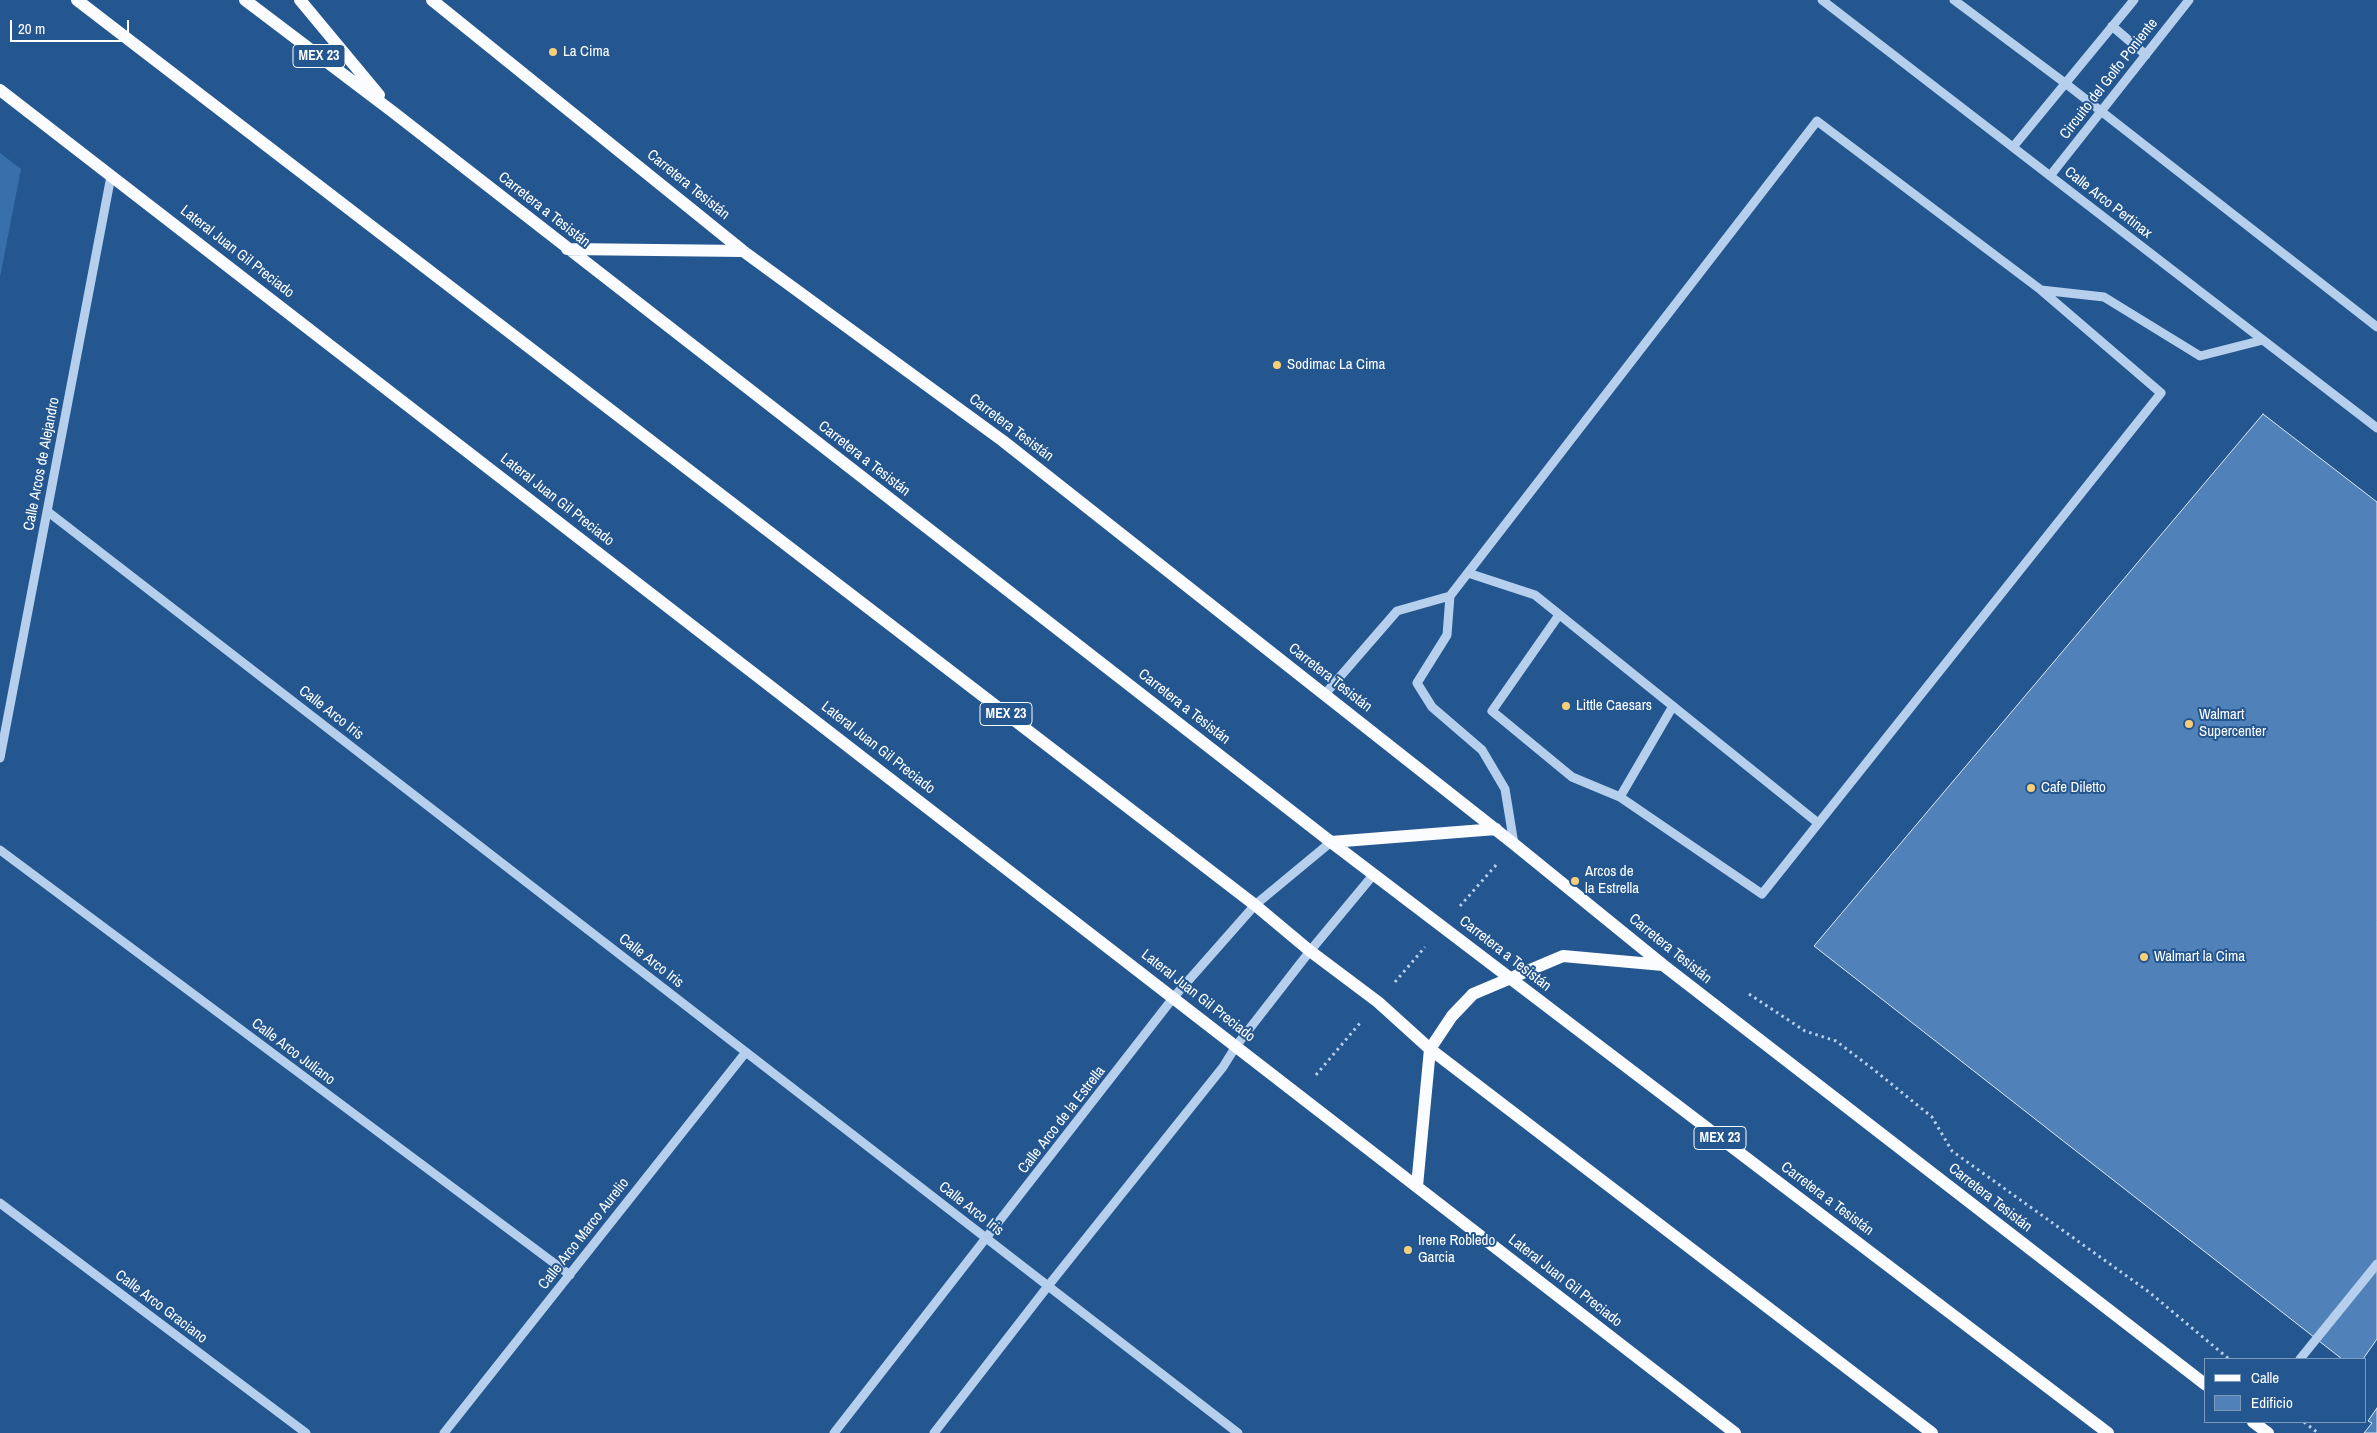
<!DOCTYPE html>
<meta charset="utf-8">
<style>
body{margin:0}
#map{position:relative;width:2377px;height:1433px;overflow:hidden;background:#245690;font-family:"Archivo Narrow",sans-serif}
canvas{display:block}
.legend{position:absolute;left:2204px;top:1358px;width:162px;height:65px;box-sizing:border-box;background:#245690;border:1px solid #7c9abc;margin:0;padding:6px 9px;list-style:none;font-size:15px;color:#fff}
.legend li{display:flex;align-items:center;gap:10px;height:25px}
.legend b{width:25px;border:1px solid #7c9abc}
.scale{position:absolute;left:10px;top:20px;width:119px;height:22px;box-sizing:border-box;border:2px solid #fff;border-top:0;padding-left:6px;font-size:15px;line-height:18px;white-space:nowrap;color:#fff;-webkit-text-stroke:4px #245690;paint-order:stroke}
</style>
<div id="map">
<canvas width="2377" height="1433"></canvas>
<ul class="legend">
<li><b style="height:6px;background:#fafcff"></b>Calle</li>
<li><b style="height:14px;background:#5081b8"></b>Edificio</li>
</ul>
<div class="scale">20 m</div>
</div>
<script>
const ctx = document.querySelector('canvas').getContext('2d');
ctx.lineJoin = 'round';
function fillPath(path, color) { ctx.fillStyle = color; ctx.fill(path, 'evenodd'); }
const shape = rows => new Path2D(rows.map(r => 'M' + r).join(''));
function trace(path, color, width, dash) { ctx.strokeStyle = color; ctx.lineWidth = width; ctx.lineCap = dash ? 'butt' : 'round'; ctx.setLineDash(dash || []); ctx.stroke(path); }
function label(font, color, halo, rows, align = 'center') {
  ctx.font = font + ' "Archivo Narrow",sans-serif'; ctx.lineWidth = 4; ctx.setLineDash([]); ctx.textBaseline = 'middle'; ctx.strokeStyle = halo; ctx.fillStyle = color; for (const [text, x, y, turn = 0] of rows) {
    ctx.save(); ctx.translate(x, y); ctx.rotate((+turn || 0) * Math.PI / 180); ctx.textAlign = isNaN(turn) ? turn : align; if (halo) ctx.strokeText(text, 0, 0); ctx.fillText(text, 0, 0); ctx.restore();
  }
}
fillPath(shape([
 [0,153,21,169,0,277]
]), '#3870ac');
const building = shape([
 [2263,414,2377,502,2377,1339,2363,1359,2342,1359,1814,946,2263,414],
 [2377,1408,2377,1433,2364,1433,2372,1423,2368,1421,2377,1408]
]);
fillPath(building, '#5081b8');
trace(building, '#dae9f9', 1);
trace(shape([
 [1460,906,1497,864],
 [1395,982,1425,947],
 [1749,994,1805,1031,1836,1041,1873,1069,1932,1117,1952,1151,2149,1292,2229,1359],
 [1316,1075,1360,1023],
 [2304,1422,2318,1433]
]), '#b5cfec', 3, [2.5, 4]);
trace(shape([
 [1822,0,2377,428],
 [1954,0,2065,83,2377,327],
 [2112,26,2146,55],
 [2013,147,2134,0],
 [2050,176,2189,0],
 [47,511,1238,1433],
 [1468,573,1535,595,1818,823],
 [1450,596,1817,121,2041,290,2104,297,2200,356,2263,340],
 [1559,615,1492,711,1572,777,1620,797,1762,894,2161,393,2041,290],
 [1325,694,1397,611,1450,596,1447,635,1417,683,1432,707,1482,750,1505,789,1514,844],
 [0,758,111,176],
 [1620,797,1673,706],
 [0,850,570,1275],
 [0,1203,306,1433],
 [2300,1359,2377,1264],
 [444,1433,746,1052],
 [834,1433,1173,998,1255,905,1331,842],
 [934,1433,1048,1286,1223,1067,1236,1046,1310,951,1374,874]
]), '#b5cfec', 9);
trace(shape([
 [77,0,1255,905,1310,951,1378,1002,1430,1049,1932,1433],
 [245,0,393,112,1331,842,2108,1433],
 [300,0,379,95],
 [432,0,743,251,1003,441,1514,844,1663,965,2206,1385],
 [0,90,1735,1433],
 [567,249,743,251],
 [1331,842,1496,829],
 [1417,1186,1430,1049,1452,1016,1473,994,1563,956,1663,965],
 [2253,1422,2268,1433]
]), '#fafcff', 12);
for (const [x, y, r, color] of [
 [553,52,5,"#f6cf78"],
 [1277,365,5,"#f6cf78"],
 [1566,706,5,"#f6cf78"],
 [2189,724,5,"#f6cf78"],
 [2031,788,5,"#f6cf78"],
 [1575,881,5,"#f6cf78"],
 [2144,957,5,"#f6cf78"],
 [1408,1250,5,"#f6cf78"]
]) { const dot = new Path2D(); dot.arc(x, y, r, 0, 2 * Math.PI); ctx.fillStyle = color; ctx.fill(dot); trace(dot, '#245690', 2); }
for (const [x, y, w] of [
 [319,56,52],
 [1006,714,52],
 [1720,1138,52]
]) { const box = new Path2D(); box.roundRect(x - w / 2, y - 11.5, w, 23, 4); ctx.fillStyle = '#245690'; ctx.fill(box); trace(box, '#fff', 1); }
label('bold 14px', '#fff', null, [
 ["MEX 23",319,56],
 ["MEX 23",1006,714],
 ["MEX 23",1720,1138]
]);
label('15px', '#fff', '#245690', [
 ["La Cima",563,52],
 ["Sodimac La Cima",1287,365],
 ["Little Caesars",1576,706],
 ["Walmart",2199,715],
 ["Supercenter",2199,732],
 ["Cafe Diletto",2041,788],
 ["Arcos de",1585,872],
 ["la Estrella",1585,889],
 ["Walmart la Cima",2154,957],
 ["Irene Robledo",1418,1241],
 ["Garcia",1418,1258]
], 'left');
label('15px', '#fff', '#245690', [
 ["Circuito del Golfo Poniente",2109,79,-52],
 ["Carretera Tesistán",688,185,39],
 ["Calle Arco Pertinax",2108,203,38],
 ["Carretera a Tesistán",544,210,38],
 ["Lateral Juan Gil Preciado",237,252,38],
 ["Carretera Tesistán",1011,428,37],
 ["Carretera a Tesistán",864,459,38],
 ["Calle Arcos de Alejandro",42,464,-79],
 ["Lateral Juan Gil Preciado",557,500,38],
 ["Carretera Tesistán",1330,678,38],
 ["Carretera a Tesistán",1184,707,38],
 ["Calle Arco Iris",331,713,38],
 ["Lateral Juan Gil Preciado",878,748,38],
 ["Carretera Tesistán",1670,949,39],
 ["Carretera a Tesistán",1505,954,38],
 ["Calle Arco Iris",651,961,38],
 ["Lateral Juan Gil Preciado",1198,996,38],
 ["Calle Arco Juliano",293,1052,37],
 ["Calle Arco de la Estrella",1062,1120,-52],
 ["Carretera Tesistán",1990,1198,38],
 ["Carretera a Tesistán",1827,1199,37],
 ["Calle Arco Iris",971,1209,38],
 ["Calle Arco Marco Aurelio",584,1234,-52],
 ["Lateral Juan Gil Preciado",1565,1281,38],
 ["Calle Arco Graciano",161,1307,37]
]);
</script>
